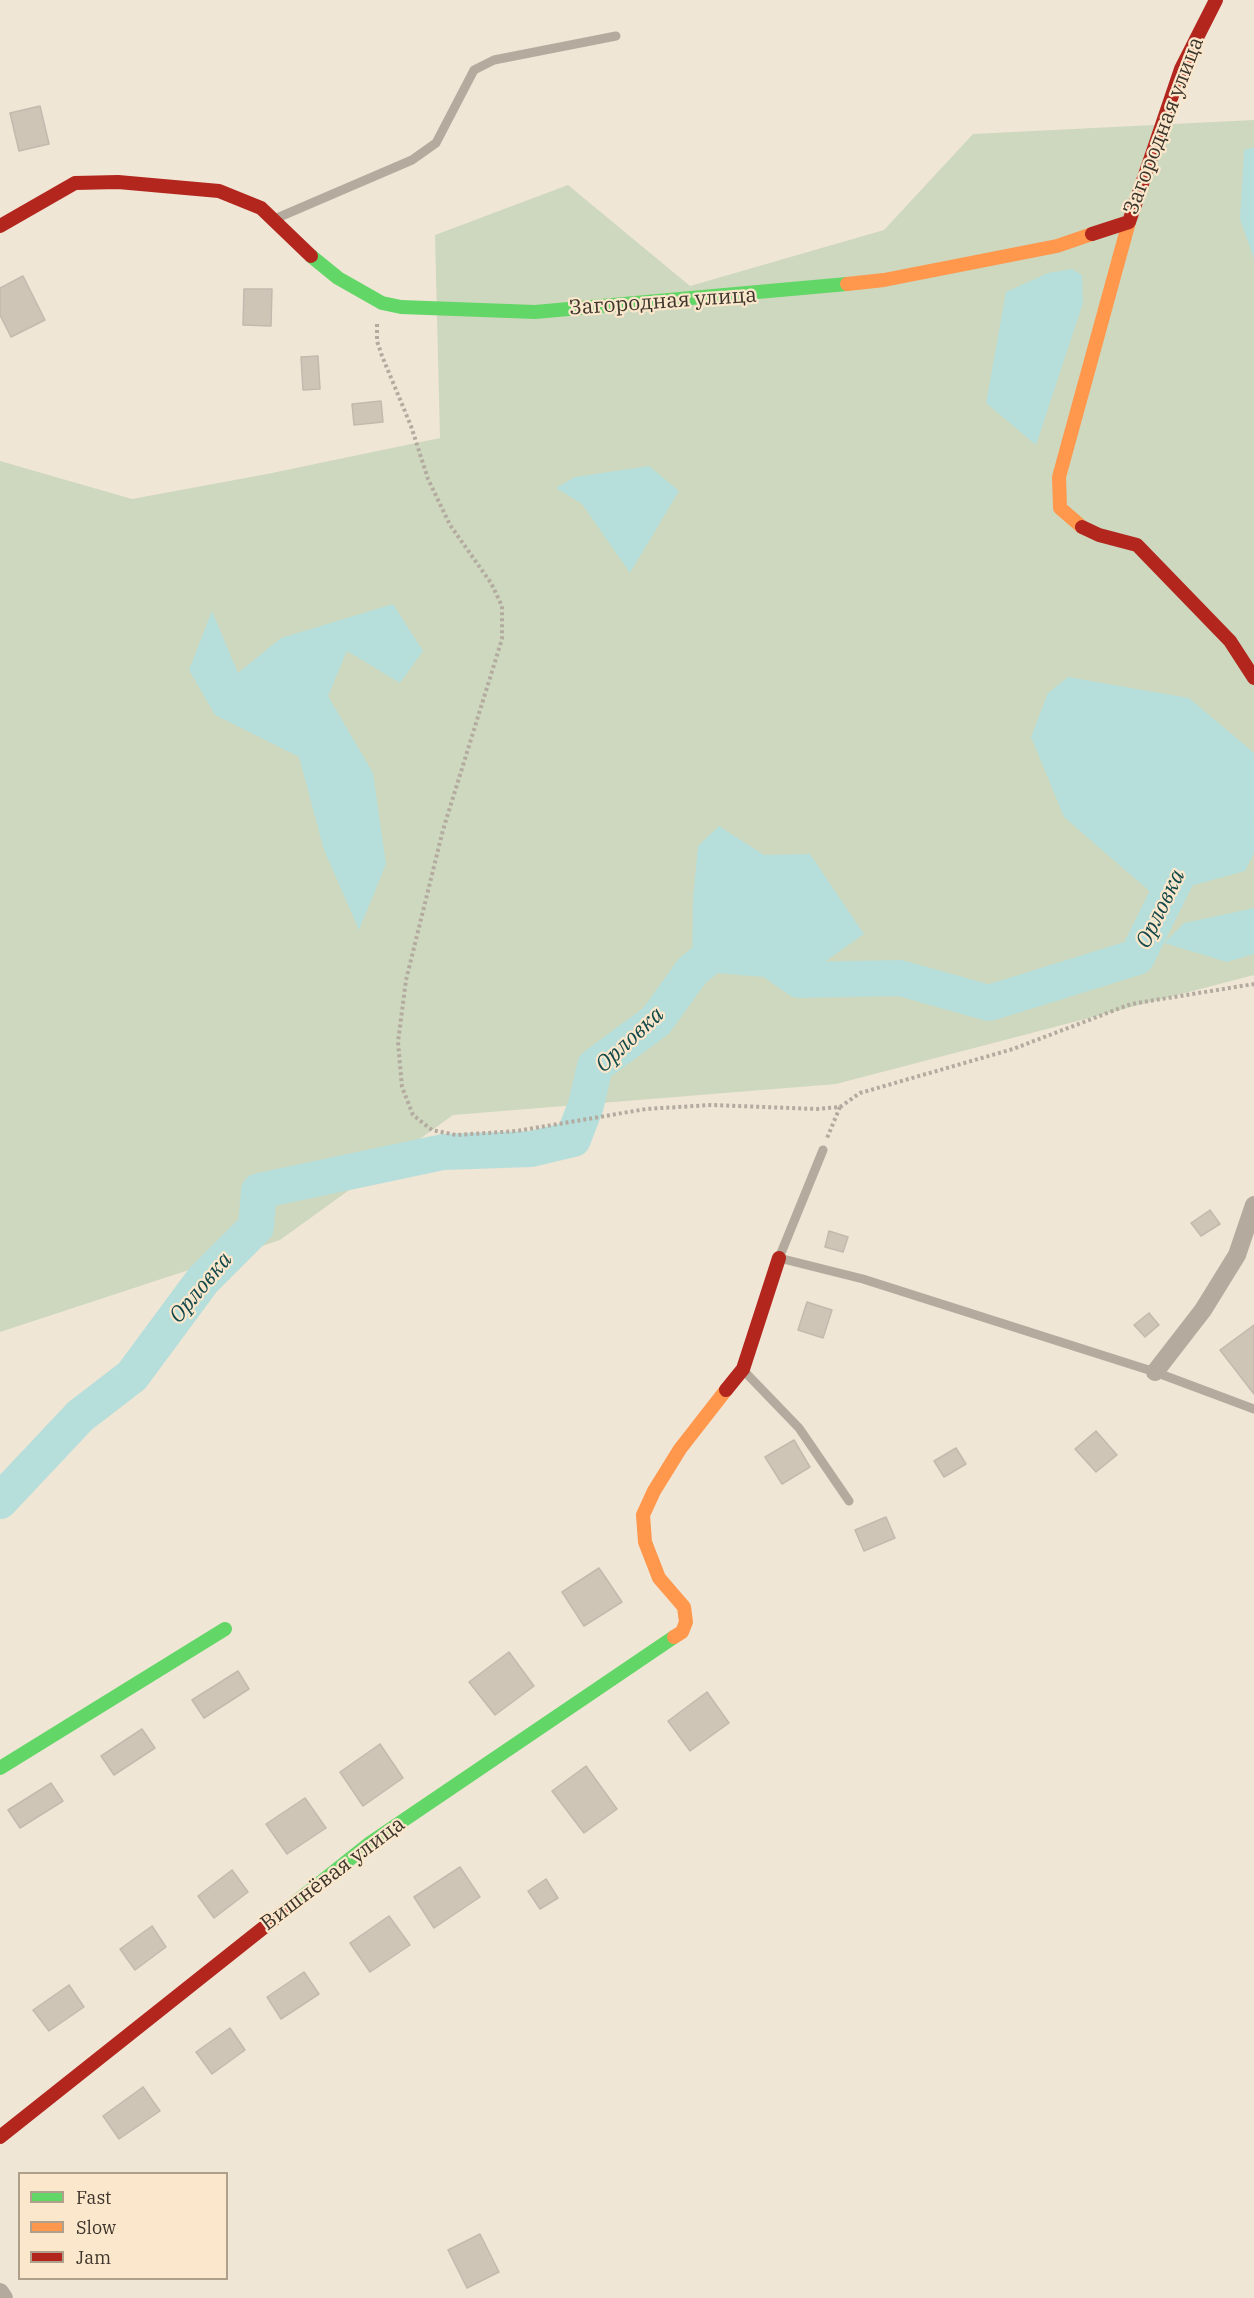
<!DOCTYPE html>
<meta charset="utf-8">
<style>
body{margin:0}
#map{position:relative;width:1254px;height:2298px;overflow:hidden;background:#f0e6d6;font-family:"IBM Plex Serif",serif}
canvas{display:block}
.legend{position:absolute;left:18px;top:2172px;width:210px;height:108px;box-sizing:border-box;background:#fbe7cc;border:2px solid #afa08c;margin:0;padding:8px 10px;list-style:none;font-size:18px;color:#3d352b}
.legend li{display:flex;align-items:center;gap:12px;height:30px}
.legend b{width:30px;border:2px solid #afa08c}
</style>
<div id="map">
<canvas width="1254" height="2298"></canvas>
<ul class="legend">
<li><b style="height:8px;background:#63d668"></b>Fast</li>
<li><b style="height:8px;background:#ff974d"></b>Slow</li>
<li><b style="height:8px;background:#b3261e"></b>Jam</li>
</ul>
</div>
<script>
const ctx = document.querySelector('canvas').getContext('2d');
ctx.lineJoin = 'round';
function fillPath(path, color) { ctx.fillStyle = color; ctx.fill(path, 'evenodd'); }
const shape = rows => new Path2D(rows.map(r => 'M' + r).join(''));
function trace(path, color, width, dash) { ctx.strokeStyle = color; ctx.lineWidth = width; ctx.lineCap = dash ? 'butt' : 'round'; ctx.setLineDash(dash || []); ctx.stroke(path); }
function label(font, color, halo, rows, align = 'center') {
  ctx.font = font + ' "IBM Plex Serif",serif'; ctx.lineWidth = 4.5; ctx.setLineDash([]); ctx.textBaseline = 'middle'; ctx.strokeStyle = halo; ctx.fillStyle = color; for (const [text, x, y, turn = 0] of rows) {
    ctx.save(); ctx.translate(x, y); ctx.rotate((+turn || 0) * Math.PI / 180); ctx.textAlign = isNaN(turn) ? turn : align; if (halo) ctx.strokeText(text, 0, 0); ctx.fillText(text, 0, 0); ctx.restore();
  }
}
fillPath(shape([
 [1254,120,1254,975,836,1084,453,1115,280,1240,0,1332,0,461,132,499,267,474,440,438,435,235,568,185,690,286,884,230,973,134]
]), '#ced8be');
fillPath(shape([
 [1254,147,1254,259,1240,219,1244,150],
 [1072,269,1082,275,1083,303,1036,445,986,403,1006,292,1048,273],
 [649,466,679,491,630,573,582,504,556,488,575,477],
 [393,604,423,651,400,683,347,651,328,696,373,773,386,864,359,930,324,850,299,757,215,715,189,670,212,611,238,673,281,638],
 [1068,677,1189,698,1254,753,1254,853,1245,871,1155,896,1064,817,1031,737,1048,693],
 [719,826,764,855,810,854,864,934,799,980,692,971,693,899,698,846],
 [1254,908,1254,954,1227,962,1164,943,1184,923]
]), '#b6deda');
trace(shape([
 [0,1501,80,1416,132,1376,203,1280,256,1227,259,1191,443,1152,531,1149,573,1139,586,1105,595,1066,656,1021,692,971,735,935,799,980,900,978,989,1003,1137,957,1196,838,1254,798]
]), '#b6deda', 36);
const building = shape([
 [40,106,49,144,19,151,10,113,40,106],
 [23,276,45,320,11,337,0,315,0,288,23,276],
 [244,289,272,289,271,326,243,325,244,289],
 [318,356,320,389,303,390,301,357,318,356],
 [381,401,383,422,354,425,352,404,381,401],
 [1210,1210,1220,1224,1201,1236,1191,1223,1210,1210],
 [829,1231,848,1237,843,1252,825,1247,829,1231],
 [807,1302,832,1310,823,1338,798,1330,807,1302],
 [1149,1313,1159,1325,1145,1337,1134,1325,1149,1313],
 [1254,1325,1254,1394,1220,1350,1254,1325],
 [1096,1431,1117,1455,1096,1472,1075,1449,1096,1431],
 [794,1440,810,1467,782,1484,765,1457,794,1440],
 [956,1448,966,1464,944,1477,934,1461,956,1448],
 [886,1517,895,1538,864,1551,855,1530,886,1517],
 [599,1568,622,1602,584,1626,562,1592,599,1568],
 [509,1652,534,1686,495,1715,469,1682,509,1652],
 [238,1671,249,1689,204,1718,192,1700,238,1671],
 [707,1692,729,1723,690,1751,668,1721,707,1692],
 [142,1729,155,1748,114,1775,101,1756,142,1729],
 [380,1744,403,1778,363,1806,340,1772,380,1744],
 [586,1766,617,1809,584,1833,552,1791,586,1766],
 [51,1783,63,1801,20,1828,8,1810,51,1783],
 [305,1798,326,1828,287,1854,266,1824,305,1798],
 [460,1867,480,1897,434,1928,414,1897,460,1867],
 [232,1870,248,1892,214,1918,198,1896,232,1870],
 [546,1879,558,1898,540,1909,528,1891,546,1879],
 [389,1916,410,1945,370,1972,350,1943,389,1916],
 [152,1926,166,1947,135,1970,120,1949,152,1926],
 [304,1972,319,1994,281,2019,267,1997,304,1972],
 [69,1985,84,2007,49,2031,33,2010,69,1985],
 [230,2028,245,2050,212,2074,196,2052,230,2028],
 [143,2087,160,2111,119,2139,103,2116,143,2087],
 [480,2234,499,2272,467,2288,448,2250,480,2234]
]);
fillPath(building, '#cfc5b6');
trace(building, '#c2baae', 1.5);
trace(shape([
 [377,324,377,341,382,356,411,426,428,479,450,525,491,583,502,606,502,639,443,830,406,980,398,1042,402,1087,413,1115,432,1130,456,1135,517,1131,646,1109,711,1105,817,1109,840,1107,827,1138],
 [840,1107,860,1093,1013,1049,1131,1004,1254,984]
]), '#b4aba0', 4, [3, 3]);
trace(shape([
 [277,218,412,160,436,143,474,70,494,60,616,36],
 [823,1150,779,1258,863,1279,1155,1372,1254,1409],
 [744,1371,799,1428,849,1501]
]), '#b4aa9e', 9);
trace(shape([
 [1155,1372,1203,1310,1237,1255,1254,1205],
 [0,2292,4,2298]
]), '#b4aa9e', 18);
trace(shape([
 [311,256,338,278,382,303,401,307,535,312,847,284],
 [0,1768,225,1629],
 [287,1909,370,1843,674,1637]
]), '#63d668', 14);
trace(shape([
 [847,284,884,280,1057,246,1092,234],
 [1082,527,1060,508,1059,477,1129,222],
 [674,1637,682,1632,686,1622,684,1607,659,1578,645,1542,643,1515,654,1491,680,1449,726,1390]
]), '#ff974d', 14);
trace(shape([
 [0,226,75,183,118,182,219,191,261,208,311,256],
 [1092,234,1129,222,1181,69,1216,0],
 [1082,527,1099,535,1137,545,1230,641,1254,678],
 [726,1390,743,1369,779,1258],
 [0,2137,287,1909]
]), '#b3261e', 14);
label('21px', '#3d352b', '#fbe7cc', [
 ["Загородная улица",1164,126,-69],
 ["Загородная улица",663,302,-4],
 ["Вишнёвая улица",333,1874,-37]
]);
label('italic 22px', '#12494b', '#fbe7cc', [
 ["Орловка",1161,909,-64],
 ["Орловка",630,1040,-43],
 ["Орловка",201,1288,-50]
]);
</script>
